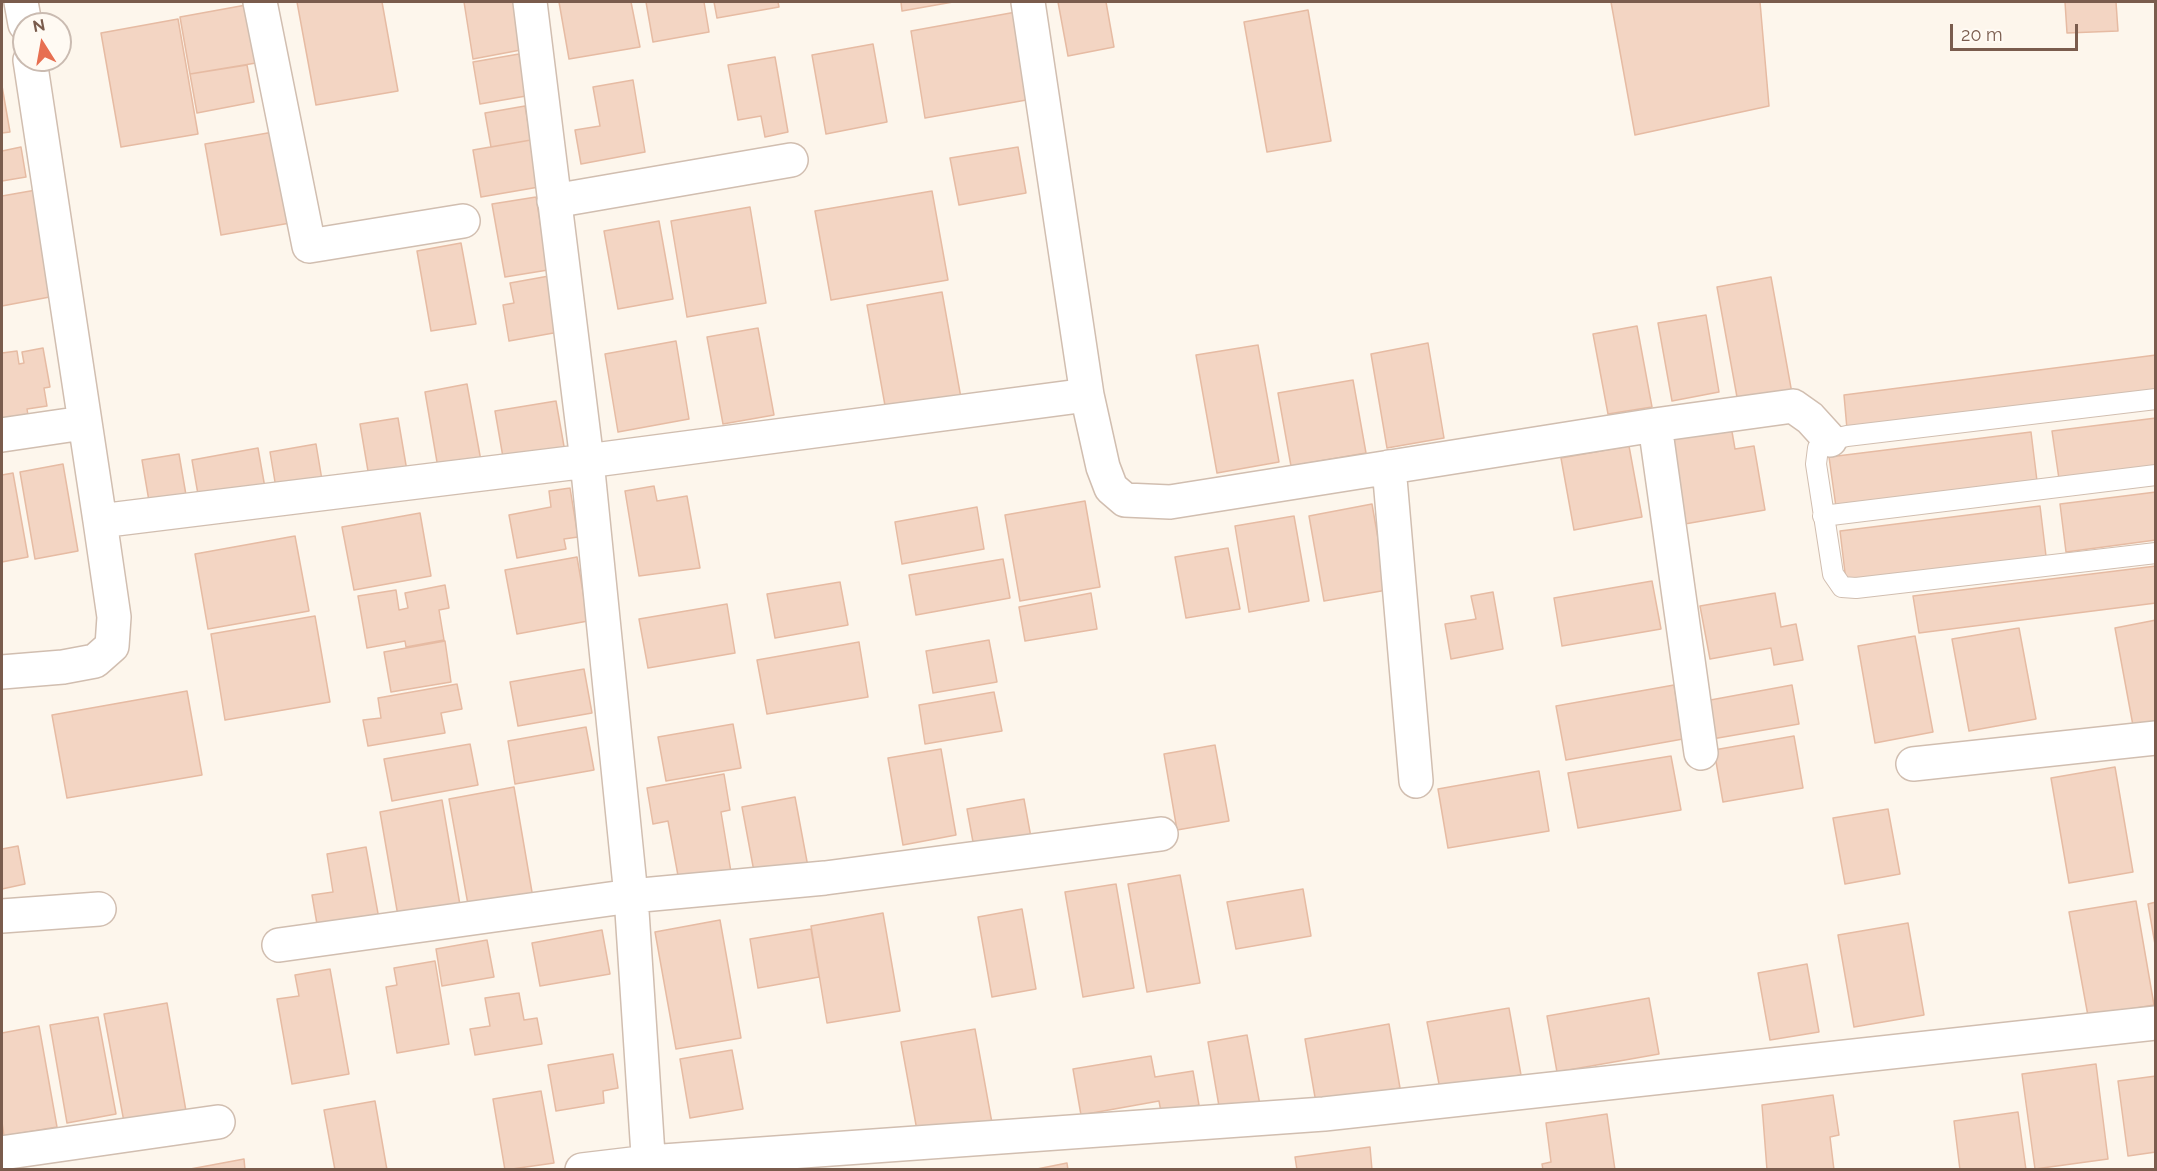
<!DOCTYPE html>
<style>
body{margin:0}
#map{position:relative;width:2157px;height:1171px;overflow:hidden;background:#fdf6ec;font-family:Raleway,sans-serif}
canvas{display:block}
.frame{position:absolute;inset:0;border:3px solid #7a5c4d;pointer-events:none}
.north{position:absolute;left:12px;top:12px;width:60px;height:60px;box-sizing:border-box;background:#fffaf3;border:2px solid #cabbb1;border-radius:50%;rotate:349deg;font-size:16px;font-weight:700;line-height:24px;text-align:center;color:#7a5c4d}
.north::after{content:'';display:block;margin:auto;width:21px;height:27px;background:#e76f51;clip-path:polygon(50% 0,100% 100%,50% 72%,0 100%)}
.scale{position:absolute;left:1950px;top:24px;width:128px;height:27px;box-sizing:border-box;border:3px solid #7a5c4d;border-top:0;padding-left:8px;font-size:18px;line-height:21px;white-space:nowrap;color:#7a5c4d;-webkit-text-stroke:4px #fffaf3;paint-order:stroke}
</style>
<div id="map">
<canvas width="2157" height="1171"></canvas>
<div class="frame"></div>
<div class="north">N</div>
<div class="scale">20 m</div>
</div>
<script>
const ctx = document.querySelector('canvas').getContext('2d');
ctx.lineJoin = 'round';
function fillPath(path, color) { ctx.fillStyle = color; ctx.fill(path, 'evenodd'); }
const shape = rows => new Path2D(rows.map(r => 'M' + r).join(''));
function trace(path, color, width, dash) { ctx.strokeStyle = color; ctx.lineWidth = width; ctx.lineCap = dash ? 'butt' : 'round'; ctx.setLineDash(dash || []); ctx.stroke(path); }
const building = shape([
 [297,2,382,2,398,91,316,105,297,2],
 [464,2,518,2,526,49,473,59,464,2],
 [559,2,631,2,640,47,569,59,559,2],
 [646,2,704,2,709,32,653,42,646,2],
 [714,2,778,2,779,7,717,18,714,2],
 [901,2,953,2,902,11,901,2],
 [1058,2,1106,2,1114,47,1068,56,1058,2],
 [1611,2,1760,2,1769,106,1635,135,1611,2],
 [2065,2,2116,2,2118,31,2067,33,2065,2],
 [257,3,268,61,190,74,180,17,257,3],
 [1308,10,1331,141,1267,152,1244,22,1308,10],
 [1016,12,1032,99,925,118,911,31,1016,12],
 [178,19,198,134,121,147,101,33,178,19],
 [873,44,887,122,826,134,812,55,873,44],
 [519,54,526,96,480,104,473,62,519,54],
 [775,57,788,132,765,137,761,116,738,120,728,65,775,57],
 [247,65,254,102,197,113,190,74,247,65],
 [633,80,645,152,581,164,575,130,600,126,593,87,633,80],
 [2,86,10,132,2,133,2,86],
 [525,106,531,140,491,147,485,113,525,106],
 [279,131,296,222,221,235,205,144,279,131],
 [531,140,539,187,481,197,473,150,531,140],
 [21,147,26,177,2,181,2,151,21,147],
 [1018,147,1026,193,959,205,950,158,1018,147],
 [36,190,55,296,2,306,2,196,36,190],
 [932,191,948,280,831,300,815,211,932,191],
 [536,197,548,270,505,277,492,204,536,197],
 [750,207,766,303,687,317,671,221,750,207],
 [659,221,673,299,618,309,604,231,659,221],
 [461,243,476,324,431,331,417,251,461,243],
 [549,276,559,332,509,341,503,305,514,303,510,283,549,276],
 [1771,277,1793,399,1739,408,1717,287,1771,277],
 [942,292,961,398,886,411,867,305,942,292],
 [1706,315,1719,392,1672,401,1658,323,1706,315],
 [1637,326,1652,407,1608,414,1593,334,1637,326],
 [758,328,774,415,723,424,707,337,758,328],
 [676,341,689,419,618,432,605,354,676,341],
 [1428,343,1444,438,1387,448,1371,354,1428,343],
 [1258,345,1279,462,1217,473,1196,355,1258,345],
 [43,348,50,387,44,388,47,406,27,409,29,421,2,426,2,353,17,351,19,364,24,363,22,352,43,348],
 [2156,355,2156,390,1847,429,1844,395,2156,355],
 [1353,380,1366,453,1291,466,1278,393,1353,380],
 [467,384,481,461,438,468,425,392,467,384],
 [556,401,565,452,504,463,495,411,556,401],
 [398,418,407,471,369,477,360,424,398,418],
 [2156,418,2156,466,2059,479,2052,431,2156,418],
 [1731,426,1735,449,1754,446,1765,510,1679,525,1663,438,1731,426],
 [2031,432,2037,481,1836,507,1829,457,2031,432],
 [316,444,323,486,277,494,270,452,316,444],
 [1629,446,1642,517,1574,530,1561,458,1629,446],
 [258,448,265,488,199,500,192,460,258,448],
 [179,454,186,495,149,501,142,460,179,454],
 [63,464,78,551,35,559,20,472,63,464],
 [13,473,28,557,2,562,2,475,13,473],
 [654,486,657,501,687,496,700,568,639,576,625,491,654,486],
 [570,488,578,537,564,539,566,549,517,558,509,515,551,507,549,491,570,488],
 [2156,492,2156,540,2066,552,2060,504,2156,492],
 [1085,501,1100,587,1020,601,1005,515,1085,501],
 [1372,504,1387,590,1324,601,1309,516,1372,504],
 [2040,506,2046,556,1846,581,1840,531,2040,506],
 [977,507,984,549,902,564,895,522,977,507],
 [420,513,431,576,354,590,342,527,420,513],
 [1294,516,1309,601,1249,612,1235,526,1294,516],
 [295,536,309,611,208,629,195,554,295,536],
 [1228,548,1240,609,1186,618,1175,557,1228,548],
 [577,557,588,621,517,634,505,570,577,557],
 [1003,559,1010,598,916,615,909,575,1003,559],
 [2156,566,2156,603,1919,633,1913,596,2156,566],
 [1652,581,1661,629,1562,646,1554,598,1652,581],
 [840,582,848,625,775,638,767,594,840,582],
 [445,585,449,608,439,610,444,640,406,647,405,641,367,648,358,596,396,590,399,610,408,608,405,593,445,585],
 [1493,592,1503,649,1451,659,1445,624,1476,619,1471,596,1493,592],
 [1091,593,1097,629,1025,641,1019,607,1091,593],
 [1775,593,1781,627,1796,624,1803,660,1774,665,1771,648,1710,659,1700,606,1775,593],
 [727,604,735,653,648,668,639,619,727,604],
 [315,616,330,702,225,720,211,634,315,616],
 [2156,620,2156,727,2134,731,2115,628,2156,620],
 [2019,628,2036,719,1969,731,1952,639,2019,628],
 [1915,636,1933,732,1875,743,1858,646,1915,636],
 [989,640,997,682,933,693,926,651,989,640],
 [445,641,451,682,391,692,384,652,445,641],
 [859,642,868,697,767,714,757,660,859,642],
 [584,669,592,713,518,726,510,682,584,669],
 [457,684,462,709,441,713,445,733,368,746,363,720,381,718,378,698,457,684],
 [1674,685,1683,739,1566,760,1556,706,1674,685],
 [1792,685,1799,724,1712,739,1705,701,1792,685],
 [187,691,202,775,67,798,52,715,187,691],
 [994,692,1002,731,925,744,919,705,994,692],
 [733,724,741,768,666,781,658,737,733,724],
 [586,727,594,770,515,784,508,741,586,727],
 [1794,736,1803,788,1723,802,1714,750,1794,736],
 [470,744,478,785,392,801,384,759,470,744],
 [1215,745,1229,821,1177,830,1164,754,1215,745],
 [941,749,956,835,903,845,888,758,941,749],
 [1671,756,1681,810,1578,828,1568,773,1671,756],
 [2115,767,2133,872,2069,883,2051,778,2115,767],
 [1539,771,1549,831,1448,848,1438,789,1539,771],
 [724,774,730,810,721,812,731,872,679,881,668,821,653,824,647,788,724,774],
 [514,787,533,898,469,910,449,799,514,787],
 [795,797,808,867,755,877,742,807,795,797],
 [1024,799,1032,843,975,853,967,809,1024,799],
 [442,800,460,905,398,916,380,812,442,800],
 [1888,809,1900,874,1845,884,1833,818,1888,809],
 [18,846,25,884,2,889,2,849,18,846],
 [366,847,379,919,318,930,312,895,333,892,327,854,366,847],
 [1180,875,1200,983,1147,992,1128,884,1180,875],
 [1116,884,1134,988,1083,997,1065,892,1116,884],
 [1303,889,1311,936,1236,949,1227,902,1303,889],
 [2136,901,2154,1005,2088,1016,2069,912,2136,901],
 [2156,902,2156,950,2148,904,2156,902],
 [1022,909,1036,989,992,997,978,917,1022,909],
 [883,913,900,1011,827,1023,811,926,883,913],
 [720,920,741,1038,676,1049,655,932,720,920],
 [1908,923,1924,1015,1854,1027,1838,935,1908,923],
 [811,929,819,977,758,988,750,939,811,929],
 [602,930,610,974,540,986,532,943,602,930],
 [487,940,494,977,442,986,436,949,487,940],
 [435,961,449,1044,397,1053,386,987,397,985,394,968,435,961],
 [1807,964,1819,1032,1770,1040,1758,973,1807,964],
 [330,969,349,1074,292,1084,277,999,299,996,295,975,330,969],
 [519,993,524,1020,537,1018,542,1044,475,1055,470,1029,490,1026,485,998,519,993],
 [1649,998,1659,1054,1557,1072,1547,1016,1649,998],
 [167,1003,186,1111,124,1122,104,1014,167,1003],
 [1509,1008,1521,1075,1440,1089,1427,1022,1509,1008],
 [98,1017,116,1114,67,1123,50,1025,98,1017],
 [1389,1024,1400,1088,1316,1103,1305,1039,1389,1024],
 [39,1026,57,1127,4,1136,2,1122,2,1033,39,1026],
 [975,1029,992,1123,918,1136,901,1042,975,1029],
 [1247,1035,1260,1105,1220,1112,1208,1042,1247,1035],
 [732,1050,743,1109,690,1118,680,1059,732,1050],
 [613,1054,618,1088,603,1091,604,1103,556,1111,548,1065,613,1054],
 [1151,1056,1155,1077,1193,1071,1199,1105,1161,1112,1159,1101,1081,1115,1073,1069,1151,1056],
 [2096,1064,2108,1159,2035,1169,2022,1074,2096,1064],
 [2156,1076,2156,1152,2128,1156,2118,1081,2156,1076],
 [541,1091,554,1163,505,1170,493,1099,541,1091],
 [1833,1095,1839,1135,1830,1137,1834,1170,1767,1170,1762,1105,1833,1095],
 [375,1101,387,1170,335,1170,324,1110,375,1101],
 [2018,1112,2026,1170,1960,1170,1954,1121,2018,1112],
 [1607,1114,1615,1170,1543,1170,1542,1164,1551,1162,1546,1123,1607,1114],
 [1370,1147,1372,1170,1297,1170,1295,1157,1370,1147],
 [244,1159,245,1170,185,1170,244,1159],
 [1067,1163,1068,1170,1032,1170,1067,1163]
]);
fillPath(building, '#f3d5c3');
trace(building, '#e6bba3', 1.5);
const lane = shape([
 [2156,399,1847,436,1830,440,1818,448,1816,464,1833,574,1842,587,1856,588,2156,553],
 [1823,516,2156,475]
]);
const street = shape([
 [21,2,25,24],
 [260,2,309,246,463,221],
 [530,2,587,461,631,896,649,1170],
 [30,60,100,521,587,461,1087,395,1028,2],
 [554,201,791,160],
 [1087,395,1103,467,1111,488,1125,500,1170,502,1655,425,1793,406,1810,418,1830,440],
 [1655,425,1701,753],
 [2,435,83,423],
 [1389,467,1416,781],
 [2,672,63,667,95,661,112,646,114,617,100,521],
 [1913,764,2156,738],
 [2,916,99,909],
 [279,945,631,896,825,878,1161,834],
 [2,1153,218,1122],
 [582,1170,649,1162,1324,1114,2156,1023]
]);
trace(lane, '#d1beb0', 22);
trace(street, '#d1beb0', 36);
trace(lane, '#fff', 20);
trace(street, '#fff', 33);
</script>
